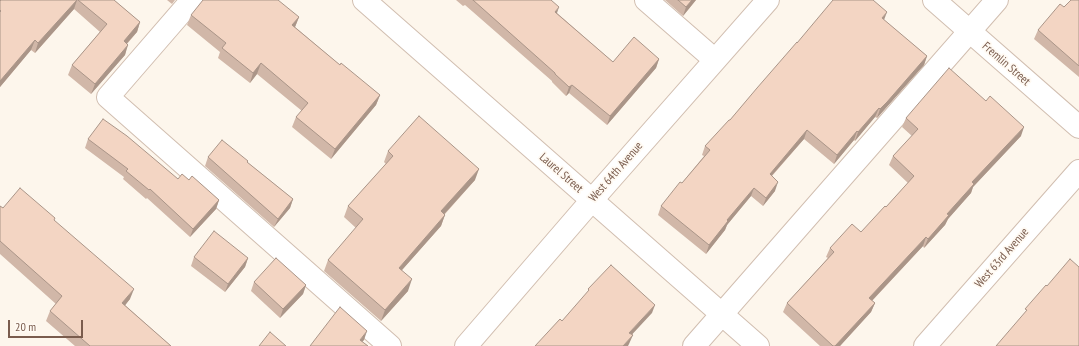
<!DOCTYPE html>
<style>
body{margin:0}
#map{position:relative;width:1079px;height:346px;overflow:hidden;background:#fdf6ec;font-family:"PT Sans Narrow",sans-serif}
canvas{display:block}
.scale{position:absolute;left:8px;top:320px;width:75px;height:18px;box-sizing:border-box;border:2px solid #7a5c4d;border-top:0;padding-left:5px;font-size:12px;line-height:14px;white-space:nowrap;color:#7a5c4d;-webkit-text-stroke:3px #fffaf3;paint-order:stroke}
</style>
<div id="map">
<canvas width="1079" height="346"></canvas>
<div class="scale">20 m</div>
</div>
<script>
const ctx = document.querySelector('canvas').getContext('2d');
ctx.lineJoin = 'round';
const shape = rows => new Path2D(rows.map(r => 'M' + r).join(''));
function trace(path, color, width, dash) { ctx.strokeStyle = color; ctx.lineWidth = width; ctx.lineCap = dash ? 'butt' : 'round'; ctx.setLineDash(dash || []); ctx.stroke(path); }
function fillPath(path, color) { ctx.fillStyle = color; ctx.fill(path, 'evenodd'); }
function label(font, color, halo, rows, align = 'center') {
  ctx.font = font + ' "PT Sans Narrow",sans-serif'; ctx.lineWidth = 3.5; ctx.setLineDash([]); ctx.textBaseline = 'middle'; ctx.strokeStyle = halo; ctx.fillStyle = color; for (const [text, x, y, turn = 0] of rows) {
    ctx.save(); ctx.translate(x, y); ctx.rotate((+turn || 0) * Math.PI / 180); ctx.textAlign = isNaN(turn) ? turn : align; if (halo) ctx.strokeText(text, 0, 0); ctx.fillText(text, 0, 0); ctx.restore();
  }
}
const minor = shape([
 [192,0,108,97,390,346],
 [364,0,758,346],
 [646,0,715,60],
 [934,0,1079,127],
 [466,346,592,200,768,0],
 [694,346,997,0],
 [925,346,1079,171]
]);
trace(minor, '#d1beb0', 24);
trace(minor, '#fff', 22);
fillPath(shape([
 [1,0,114,0,140,22,137,32,127,44,125,55,91,94,68,75,72,65,100,32,74,9,35,53,31,50,0,87,0,1],
 [167,0,175,0,172,4],
 [456,0,551,0,557,13,613,62,659,59,656,68,607,125,569,93,566,96,552,82,552,81,465,5,463,6],
 [665,0,696,0,683,16],
 [1079,0,1079,77,1034,39,1038,30,1064,7],
 [191,15,299,17,295,27,340,65,380,95,376,105,331,159,292,127,296,117,302,111,257,74,250,83,218,58,220,52,187,25],
 [884,20,927,56,924,65,884,110,877,118,875,117,855,141,854,140,834,164,804,139,772,176,775,191,763,206,751,196,727,225,725,230,706,254,658,215,661,206,682,183,704,156,702,155,705,146,730,120,797,43],
 [906,118,1021,136,973,187,971,193,948,219,945,225,924,248,923,246,872,301,875,303,871,312,840,346,820,346,783,312,787,303,828,258,826,257,830,248,861,232,886,207,908,183,889,165,893,156,912,136,902,127],
 [88,139,178,179,189,180,219,200,216,209,190,237,147,198,146,199,123,179,124,177,85,148],
 [388,151,475,180,445,214,441,226,402,270,408,291,381,321,324,271,328,260,356,228,344,217,348,206,386,164,384,162],
 [208,157,248,161,247,162,293,199,290,208,274,227,205,166],
 [0,206,3,208,55,218,54,220,130,299,125,305,171,346,75,346,46,321,50,311,56,304,0,254],
 [194,257,248,258,245,267,225,292,191,266],
 [254,282,306,285,303,294,280,318,251,291]
]), '#d1b7a8');
fillPath(shape([
 [77,0,74,9,35,53,38,43],
 [692,0,696,0,683,16,686,7],
 [559,7,556,16,555,12],
 [887,12,884,20,882,18],
 [299,17,295,27,288,35,292,25],
 [140,22,137,32,120,51,124,41],
 [35,40,31,50,0,87,0,81],
 [128,45,125,55,91,94,95,84],
 [927,56,924,65,877,118,880,109],
 [659,59,656,68,607,125,610,116],
 [261,63,257,74,250,83,253,73],
 [572,85,569,93,566,96,569,87],
 [380,95,376,105,331,159,335,149],
 [879,108,875,117,855,141,858,132],
 [1024,127,1021,136,973,187,971,193,948,219,945,225,924,248,928,239,972,182],
 [807,130,804,139,766,182,770,174],
 [857,131,854,140,834,164,837,155],
 [479,169,475,180,437,222,441,211],
 [778,182,775,191,763,206,766,198],
 [754,188,751,196,727,225,725,230,706,254,709,245,727,220],
 [293,199,290,208,274,227,278,219],
 [219,200,216,209,190,237,193,229],
 [445,215,441,226,394,279,399,268],
 [926,237,923,246,866,307,869,298],
 [248,258,245,267,225,292,228,284],
 [412,279,408,291,381,321,385,310],
 [306,285,303,294,280,318,283,309],
 [134,289,130,299,119,313,122,303],
 [875,303,871,312,840,346,835,346],
 [655,305,652,313,626,341,629,333],
 [367,331,364,340,359,346,360,340],
 [633,335,629,344,628,346,623,346]
]), '#aa9588');
const building = shape([
 [1,0,77,0,38,43,35,40,0,81,0,12,1,11,0,10,0,1,1,0],
 [78,0,114,0,140,22,124,41,128,45,95,84,72,65,107,24,78,0],
 [203,0,278,0,299,17,292,25,340,65,341,63,380,95,335,149,296,117,308,103,261,63,253,73,222,48,226,43,191,15,203,0],
 [473,0,551,0,559,7,555,12,613,62,634,37,659,59,610,116,572,85,569,87,555,74,555,73,473,0],
 [678,0,692,0,686,7,678,0],
 [833,0,873,0,887,12,882,18,927,56,887,102,880,109,879,108,858,132,857,131,837,155,807,130,770,174,778,182,766,198,754,188,727,220,728,221,709,245,661,206,680,182,682,183,710,150,705,146,729,120,730,120,757,88,797,42,797,43,833,0],
 [1071,0,1079,0,1079,66,1038,30,1060,4,1064,7,1071,0],
 [949,68,986,101,990,96,1024,127,972,182,974,184,947,214,949,215,928,239,926,237,869,298,875,303,835,346,833,346,787,303,834,252,830,248,852,224,861,232,885,206,886,207,914,176,893,156,918,129,906,118,949,68],
 [419,116,479,169,441,211,445,215,399,268,412,279,385,310,328,260,363,219,348,206,393,156,388,151,419,116],
 [103,119,127,136,178,179,182,174,189,180,192,176,219,200,193,229,150,189,149,190,126,171,128,169,88,139,103,119],
 [222,140,248,161,247,162,293,199,278,219,208,157,222,140],
 [20,188,55,218,54,220,134,289,122,303,171,346,90,346,50,311,62,296,0,241,0,206,3,208,20,188],
 [214,231,248,258,228,284,194,257,214,231],
 [276,258,306,285,283,309,254,282,276,258],
 [1070,259,1079,267,1079,346,996,346,1027,310,1025,309,1046,285,1047,286,1070,259],
 [611,265,655,305,629,333,633,335,623,346,535,346,560,319,562,321,589,290,588,289,611,265],
 [340,307,367,331,360,340,368,346,310,346,340,307],
 [270,332,286,346,259,346,270,332]
]);
fillPath(building, '#f3d5c3');
trace(building, '#aa9588', 1);
label('12px', '#7a5c4d', '#fffaf3', [
 ["Fremlin Street",1006,64,41],
 ["West 64th Avenue",616,172,-49],
 ["Laurel Street",561,173,41],
 ["West 63rd Avenue",1002,258,-49]
]);
</script>
